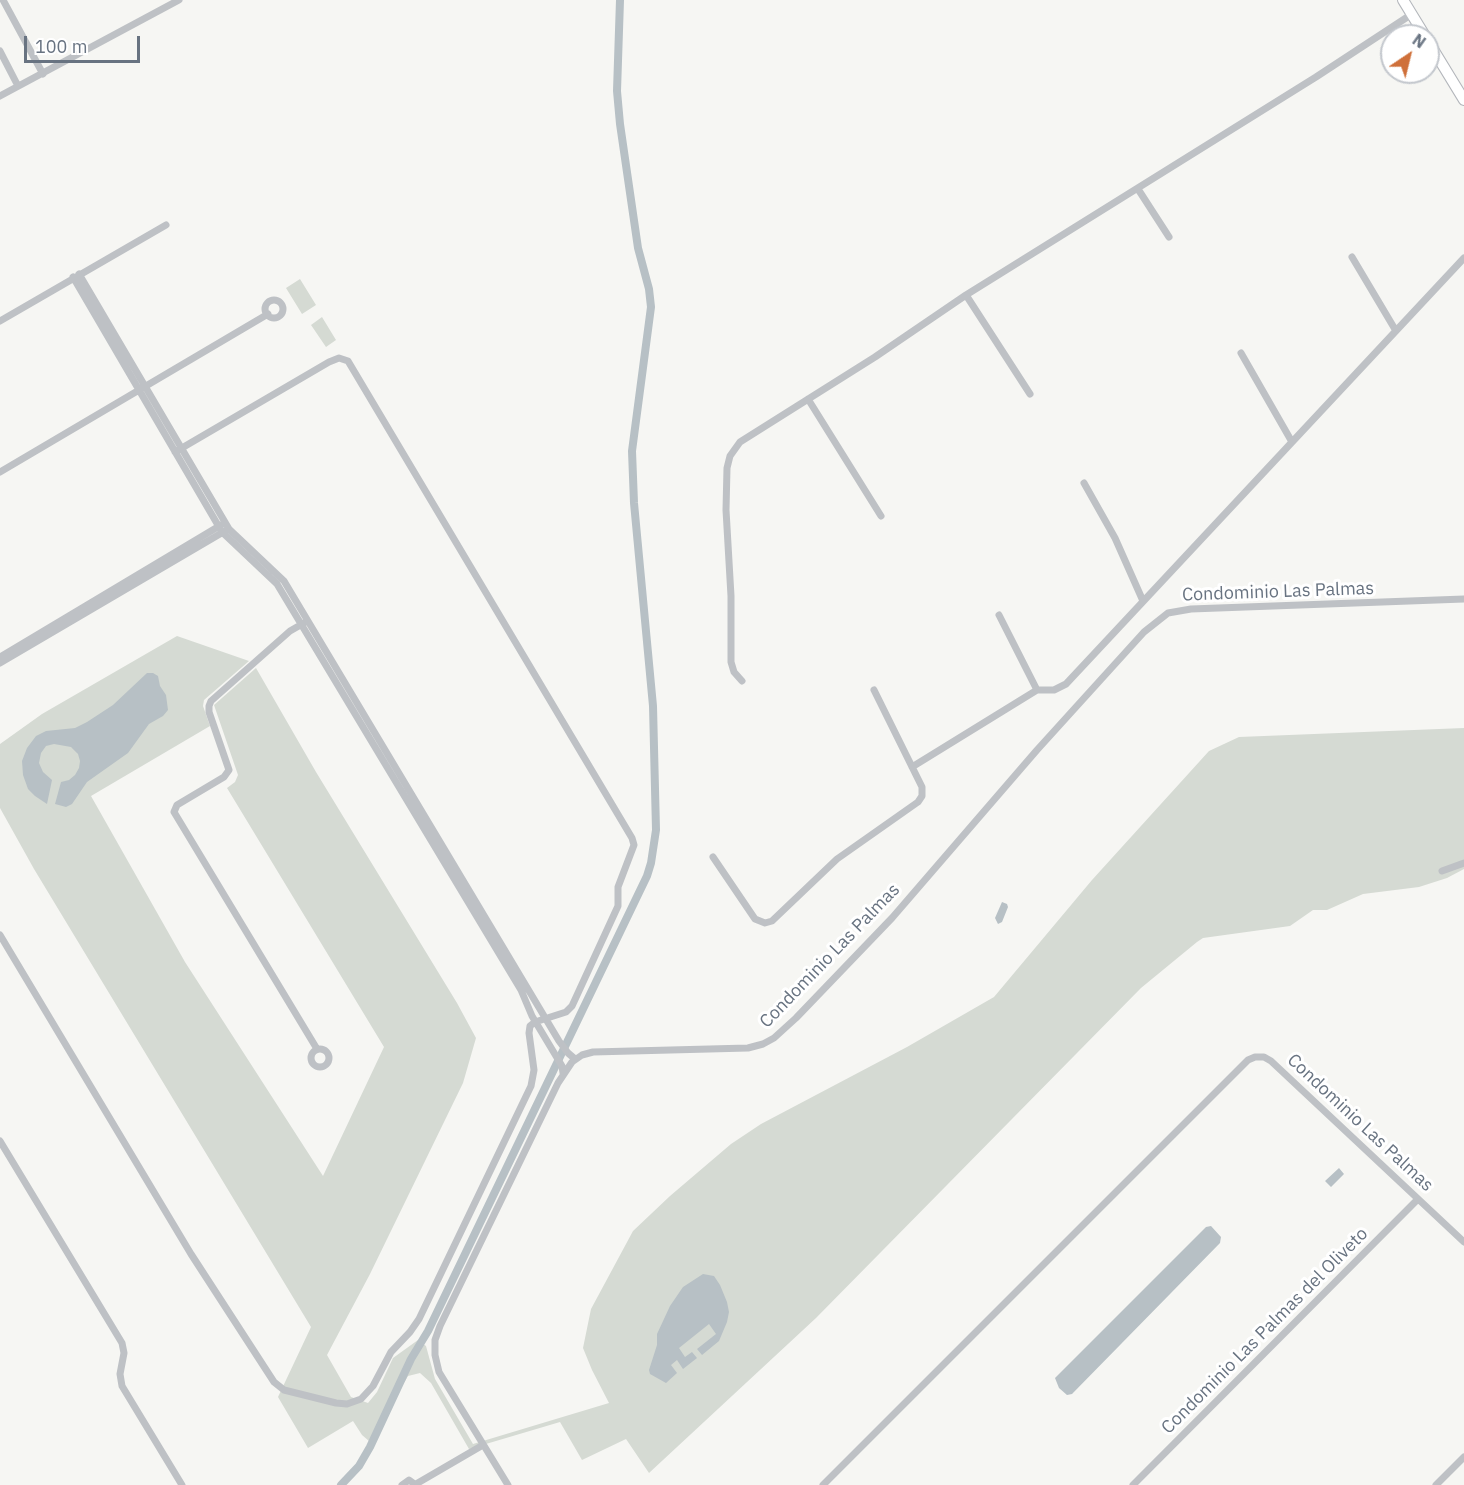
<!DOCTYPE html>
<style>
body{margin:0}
#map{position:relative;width:1464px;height:1485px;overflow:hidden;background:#f6f6f3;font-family:"IBM Plex Sans",sans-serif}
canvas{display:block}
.north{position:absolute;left:1380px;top:24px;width:60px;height:60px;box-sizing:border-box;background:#fff;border:2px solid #c3c7cd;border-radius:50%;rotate:35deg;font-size:16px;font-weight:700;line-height:24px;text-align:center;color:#687381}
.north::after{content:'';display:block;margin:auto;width:21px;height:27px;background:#cf703a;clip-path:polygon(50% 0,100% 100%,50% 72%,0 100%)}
.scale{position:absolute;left:24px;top:36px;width:116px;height:27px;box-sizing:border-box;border:3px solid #687381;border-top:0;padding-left:8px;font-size:18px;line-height:21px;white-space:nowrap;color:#687381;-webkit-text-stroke:4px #fff;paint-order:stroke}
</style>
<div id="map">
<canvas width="1464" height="1485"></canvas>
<div class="north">N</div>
<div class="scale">100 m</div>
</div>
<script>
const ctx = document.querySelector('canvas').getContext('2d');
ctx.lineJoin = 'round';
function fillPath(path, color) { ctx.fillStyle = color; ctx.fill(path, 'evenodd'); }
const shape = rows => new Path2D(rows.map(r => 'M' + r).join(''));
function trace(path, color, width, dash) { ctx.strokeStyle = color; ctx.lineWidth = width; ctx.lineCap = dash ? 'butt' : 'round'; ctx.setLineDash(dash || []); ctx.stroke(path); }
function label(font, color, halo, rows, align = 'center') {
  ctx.font = font + ' "IBM Plex Sans",sans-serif'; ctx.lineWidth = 6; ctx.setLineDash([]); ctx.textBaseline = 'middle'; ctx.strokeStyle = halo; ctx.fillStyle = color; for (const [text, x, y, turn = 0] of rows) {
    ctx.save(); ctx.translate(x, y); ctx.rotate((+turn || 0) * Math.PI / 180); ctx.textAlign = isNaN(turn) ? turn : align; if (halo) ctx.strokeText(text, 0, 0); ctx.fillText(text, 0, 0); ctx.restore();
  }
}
fillPath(shape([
 [300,279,316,305,302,314,286,288],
 [322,317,336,340,326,347,311,325],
 [177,636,249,661,204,700,203,706,210,726,91,796,185,962,323,1176,384,1047,227,788,235,782,238,775,214,705,256,668,316,772,457,1003,476,1038,463,1083,370,1274,327,1355,351,1397,368,1403,377,1392,393,1358,418,1340,426,1346,435,1379,473,1444,609,1403,592,1370,583,1348,591,1309,633,1231,670,1196,731,1144,761,1124,907,1047,994,997,1092,880,1209,751,1239,737,1464,728,1464,869,1447,878,1419,887,1363,894,1327,910,1313,910,1290,926,1203,938,1197,942,1141,988,816,1318,649,1473,626,1439,582,1460,560,1422,469,1449,431,1383,420,1373,408,1376,369,1441,362,1435,353,1421,308,1448,278,1397,311,1327,34,869,0,808,0,744,42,714]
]), '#d5dad3');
fillPath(shape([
 [147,673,153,673,158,676,160,686,166,695,168,710,163,716,149,724,128,753,87,782,72,804,66,807,55,804,61,782,69,780,75,775,79,768,80,761,78,754,71,747,54,744,46,746,41,753,39,763,43,772,52,780,47,804,35,796,28,789,23,775,22,761,27,748,36,736,46,731,75,728,87,722,113,705],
 [1002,902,1007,904,1008,907,1002,922,998,924,995,918],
 [1339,1168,1344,1174,1331,1187,1325,1181],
 [1211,1226,1221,1237,1220,1243,1072,1394,1067,1395,1059,1388,1055,1378,1206,1227],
 [703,1274,714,1276,720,1285,727,1302,729,1312,727,1322,719,1341,702,1355,697,1349,716,1334,709,1324,679,1348,685,1357,692,1352,697,1358,683,1369,677,1360,671,1365,677,1373,666,1383,650,1374,649,1370,657,1345,657,1334,670,1306,683,1287]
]), '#b7c0c5');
trace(shape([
 [341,1485,359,1466,370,1447,411,1359,428,1331,647,876,651,863,656,830,653,706,634,503,632,451,651,307,649,289,638,248,620,124,617,91,620,0]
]), '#b7c0c5', 8);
const secondary = shape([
 [1403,0,1425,36],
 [1428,41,1464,100]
]);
trace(secondary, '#b3b6bb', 12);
trace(shape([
 [3,0,43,74],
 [0,51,18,86],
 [0,96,179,0],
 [1138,189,1169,237],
 [1352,257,1396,331],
 [79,274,229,529,284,581,559,1041,568,1053,575,1059],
 [73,277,222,532,277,584,521,990,532,1016,562,1066,563,1073],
 [966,295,1030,394],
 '265 309a9 9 0 1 1 18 0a9 9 0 1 1-18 0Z',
 [0,321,166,225],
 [1241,353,1292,442],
 [808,399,881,516],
 [0,472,268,314],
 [1084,483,1115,538,1143,601],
 [999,615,1037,690],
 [304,623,290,631,211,701,209,706,209,712,229,770,224,777,177,805,174,812,317,1049],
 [0,657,221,525],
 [0,663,225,531],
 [742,681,734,672,731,662,731,596,726,510,727,468,730,456,740,442,875,357,966,295,1316,77,1412,14],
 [912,767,1037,690,1054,690,1066,684,1464,258],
 [713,857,755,919,765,923,772,921,837,859,918,802,922,796,922,787,874,690],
 [1442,871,1464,863],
 [0,935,191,1254,274,1382,284,1390,336,1403,347,1404,361,1399,373,1386,391,1352,410,1332,419,1319,531,1086,534,1070,529,1033,530,1026,535,1022,566,1012,572,1006,618,906,618,887,634,845,632,838,348,361,339,358,329,362,175,452],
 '311 1058a9 9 0 1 1 18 0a9 9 0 1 1-18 0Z',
 [0,1141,122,1343,124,1353,120,1374,122,1386,182,1485],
 [416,1484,483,1445],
 [402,1485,409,1480,416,1485],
 [508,1485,439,1372,435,1355,435,1340,440,1326,558,1083,572,1062,582,1055,593,1052,748,1048,763,1044,774,1038,796,1018,892,918,1037,750,1144,632,1168,613,1191,609,1464,599],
 [823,1485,1248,1060,1255,1057,1264,1057,1271,1061,1464,1242],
 [1133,1485,1418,1199],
 [1436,1485,1464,1457]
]), '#bec1c5', 7);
trace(secondary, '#fff', 10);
label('18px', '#687381', '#fff', [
 ["Condominio Las Palmas",1278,592,-2],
 ["Condominio Las Palmas",830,956,-46],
 ["Condominio Las Palmas",1360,1123,43],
 ["Condominio Las Palmas del Oliveto",1265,1331,-45]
]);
</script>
